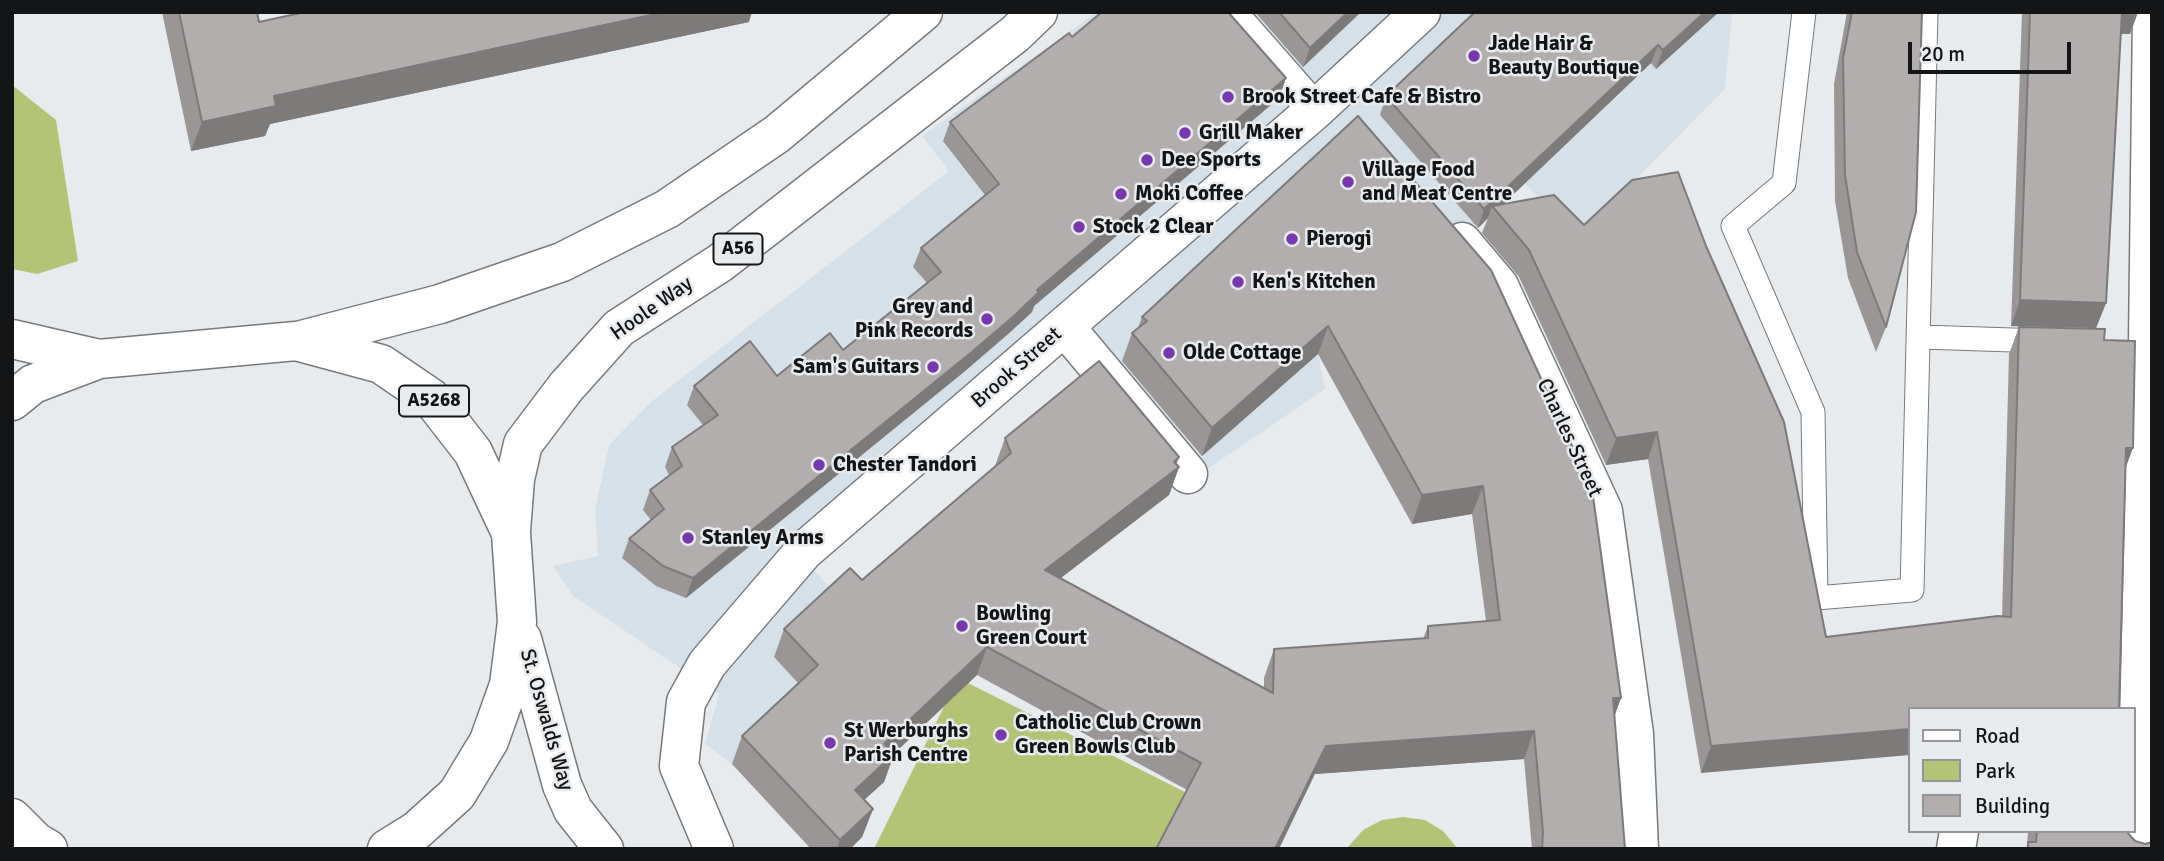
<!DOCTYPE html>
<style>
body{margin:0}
#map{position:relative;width:2164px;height:861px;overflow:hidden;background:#e7ebee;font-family:Signika,sans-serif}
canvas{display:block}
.frame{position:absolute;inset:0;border:14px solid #141516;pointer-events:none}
.legend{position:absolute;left:1908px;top:707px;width:228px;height:126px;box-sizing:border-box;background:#e7ebee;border:2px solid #939598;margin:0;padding:9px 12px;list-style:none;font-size:21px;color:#141516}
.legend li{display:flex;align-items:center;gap:14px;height:35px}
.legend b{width:35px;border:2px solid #939598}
.scale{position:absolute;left:1908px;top:42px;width:163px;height:32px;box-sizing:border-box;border:4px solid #141516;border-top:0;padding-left:9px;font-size:21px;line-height:24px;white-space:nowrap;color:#141516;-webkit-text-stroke:5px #e7ebee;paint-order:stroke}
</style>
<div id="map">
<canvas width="2164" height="861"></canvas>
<div class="frame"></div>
<ul class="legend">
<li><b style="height:9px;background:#fff"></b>Road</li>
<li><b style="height:19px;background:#b4c376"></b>Park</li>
<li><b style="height:19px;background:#b3aeae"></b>Building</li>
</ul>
<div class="scale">20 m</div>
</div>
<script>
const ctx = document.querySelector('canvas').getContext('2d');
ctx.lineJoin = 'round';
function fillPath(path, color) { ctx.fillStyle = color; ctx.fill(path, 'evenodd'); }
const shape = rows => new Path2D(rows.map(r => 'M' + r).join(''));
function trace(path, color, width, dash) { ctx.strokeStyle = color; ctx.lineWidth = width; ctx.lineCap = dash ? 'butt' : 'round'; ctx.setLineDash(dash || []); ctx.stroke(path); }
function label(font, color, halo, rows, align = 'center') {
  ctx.font = font + ' Signika,sans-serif'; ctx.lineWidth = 5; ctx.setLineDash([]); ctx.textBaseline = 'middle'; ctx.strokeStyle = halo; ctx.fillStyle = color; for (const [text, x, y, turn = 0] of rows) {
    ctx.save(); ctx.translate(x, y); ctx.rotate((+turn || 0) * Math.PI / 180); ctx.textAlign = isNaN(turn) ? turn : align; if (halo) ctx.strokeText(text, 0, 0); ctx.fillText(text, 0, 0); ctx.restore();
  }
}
fillPath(shape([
 [1097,12,1732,12,1725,89,1576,239,1507,164,1469,196,1487,299,1318,354,1325,389,1209,468,1071,302,791,546,944,707,875,772,884,782,845,818,862,837,850,849,811,849,732,764,705,744,719,694,573,596,553,566,598,556,595,510,609,445,651,402,949,171,922,136]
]), '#d5e0e8');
fillPath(shape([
 [12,85,56,120,78,261,37,274,12,269],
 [958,678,1185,792,1155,849,874,849],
 [1403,817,1425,820,1443,831,1458,849,1346,849,1363,830,1382,820]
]), '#b4c376');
const service = shape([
 [1804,12,1784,183,1733,226,1813,412,1816,598,1912,590,1926,12],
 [1921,337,2043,341]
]);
const pedestrian = shape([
 [1229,12,1315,110]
]);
const minor = shape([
 [1462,242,1499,286,1603,511,1634,734,1639,849],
 [1065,327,1188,474],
 [714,849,679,766,686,702,707,664,804,551,1315,110,1421,12],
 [1956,849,1959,831],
 [2136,849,2148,344,2152,12]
]);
const trunk = shape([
 [12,339,99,359],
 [298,341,440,304,562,262,667,209,777,134,923,12],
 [12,401,33,384,99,359,296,341,381,364,431,398,473,452,511,533,517,622,509,685,489,741,457,794,416,831,387,849],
 [511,531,515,479,523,444,566,387,619,328,720,263,1015,34,1038,12],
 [522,639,562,785,573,810,604,849],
 [12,818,36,842,48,849]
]);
trace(service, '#777a7d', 25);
trace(pedestrian, '#777a7d', 36);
trace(minor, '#777a7d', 41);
trace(trunk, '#777a7d', 41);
trace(service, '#fff', 23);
trace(pedestrian, '#fff', 33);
trace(minor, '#fff', 38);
trace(trunk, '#fff', 38);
fillPath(shape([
 [162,12,257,12,259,22,749,22,270,124,265,136,191,151],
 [1255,12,1361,12,1303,67],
 [1475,12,1719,12,1656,69,1651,63,1502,205,1826,637,2002,617,2009,354,2019,327,2104,340,2125,468,2119,709,1910,709,1701,773,1648,459,1606,465,1519,277,1482,233,1488,218,1478,228,1380,115,1386,96],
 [1847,12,1922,12,1886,327,1876,352,1848,278,1835,201,1834,84],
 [2022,12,2138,12,2130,34,2121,34,2106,303,2096,328,2011,326],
 [1072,37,1286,78,1279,98,1034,306,1032,312,1008,334,965,371,686,598,656,586,622,558,629,539,651,520,643,510,650,490,669,475,665,467,672,447,703,425,687,405,694,386,777,376,843,350,927,283,913,267,921,248,985,195,943,141,950,122],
 [1358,116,1621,698,1614,716,1625,849,1532,849,1524,759,1315,774,1187,790,977,675,894,754,884,782,864,800,873,809,862,837,850,849,811,849,732,764,742,736,798,683,774,657,784,629,862,580,995,466,1005,438,1176,465,1179,467,1169,495,1060,578,1264,688,1264,678,1274,649,1423,639,1428,626,1486,621,1472,514,1412,524,1318,354,1202,456,1122,361,1132,333,1138,328,1142,317],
 [2028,831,2126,831,2135,841,2152,849,2026,849,2027,845]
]), '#9a9696');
fillPath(shape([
 [665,12,752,12,749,22,270,124,265,136,191,151,202,122,274,96],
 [1348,12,1361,12,1303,67,1310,48],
 [1705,12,1719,12,1656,69,1663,50],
 [2121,12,2138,12,2130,34,2113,33],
 [1658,45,1651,63,1496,211,1492,206,1488,218,1478,228,1484,209],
 [1286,78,1279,98,1034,306,1032,312,1008,334,965,371,686,598,693,578,1037,290],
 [2020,300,2106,303,2096,328,2011,326],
 [1328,326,1318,354,1202,456,1212,428],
 [1657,432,1648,459,1606,465,1616,438],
 [2126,448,2133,448,2123,475],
 [1179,457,1174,471,1179,467,1169,495,1035,598,1045,570],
 [1483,486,1472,514,1412,524,1422,495],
 [987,647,977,675,890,757,894,754,884,782,844,818,855,790,884,744],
 [1613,698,1621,698,1611,726],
 [1910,729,1910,755,1701,773,1711,746],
 [1534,731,1524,759,1315,774,1279,849,1275,849,1326,746],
 [873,809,862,837,850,849,837,849,840,840]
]), '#7d7a7a');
const building = shape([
 [179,12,257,12,259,22,305,12,665,12,274,96,276,106,202,122,179,12],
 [1102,12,1228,12,1286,78,1037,290,1039,292,1015,315,973,351,693,578,663,566,629,539,664,509,650,490,682,466,672,447,718,415,694,386,750,341,777,376,830,333,843,350,941,272,921,248,999,184,950,122,1069,33,1072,37,1102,12],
 [1279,12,1348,12,1310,48,1279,12],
 [1475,12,1705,12,1663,50,1658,45,1484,209,1386,96,1475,12],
 [1852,12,1922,12,1916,212,1886,327,1857,252,1845,175,1843,58,1852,12],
 [2030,12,2122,12,2106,303,2020,300,2030,12],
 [1358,116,1491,270,1592,489,1621,698,1613,698,1625,849,1542,849,1543,832,1534,731,1326,746,1275,849,1156,849,1201,763,987,647,884,744,894,754,855,790,873,809,840,840,742,736,818,665,784,629,850,568,862,580,1011,453,1005,438,1099,361,1179,457,1174,462,1179,467,1045,570,1273,693,1274,649,1428,638,1428,626,1500,620,1483,486,1422,495,1328,326,1212,428,1132,333,1147,321,1142,317,1358,116],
 [1678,172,1706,246,1784,422,1826,637,1998,616,2011,617,2019,327,2105,329,2104,340,2135,341,2133,448,2126,448,2119,709,1910,709,1910,729,1711,746,1657,432,1616,438,1529,250,1492,206,1554,195,1584,225,1632,180,1678,172],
 [2037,831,2126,831,2135,841,2145,844,2152,842,2152,849,2028,849,2028,842,2036,842,2037,831]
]);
fillPath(building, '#b3aeae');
trace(building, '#7d7a7a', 2);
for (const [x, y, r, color] of [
 [1474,56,7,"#7738ad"],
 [1228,97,7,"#7738ad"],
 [1185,133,7,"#7738ad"],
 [1147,160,7,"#7738ad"],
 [1348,182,7,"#7738ad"],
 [1121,194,7,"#7738ad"],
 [1079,227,7,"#7738ad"],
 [1292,239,7,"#7738ad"],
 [1238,282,7,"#7738ad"],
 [987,319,7,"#7738ad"],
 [1169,353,7,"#7738ad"],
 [933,367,7,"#7738ad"],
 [819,465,7,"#7738ad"],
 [688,538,7,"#7738ad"],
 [962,626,7,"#7738ad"],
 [1001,735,7,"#7738ad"],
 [830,743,7,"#7738ad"]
]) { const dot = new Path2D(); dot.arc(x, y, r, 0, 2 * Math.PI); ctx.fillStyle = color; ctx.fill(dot); trace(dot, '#e7ebee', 2.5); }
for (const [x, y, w] of [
 [738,249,49],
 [434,401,70]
]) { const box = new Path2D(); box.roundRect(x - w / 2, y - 15.5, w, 31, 5); ctx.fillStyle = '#e7ebee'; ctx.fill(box); trace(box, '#141516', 2); }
label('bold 19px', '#141516', null, [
 ["A56",738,249],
 ["A5268",434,401]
]);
label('bold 21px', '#141516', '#e7ebee', [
 ["Jade Hair &",1488,44],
 ["Beauty Boutique",1488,68],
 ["Brook Street Cafe & Bistro",1242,97],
 ["Grill Maker",1199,133],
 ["Dee Sports",1161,160],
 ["Village Food",1362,170],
 ["and Meat Centre",1362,194],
 ["Moki Coffee",1135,194],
 ["Stock 2 Clear",1093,227],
 ["Pierogi",1306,239],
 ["Ken's Kitchen",1252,282],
 ["Grey and",973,307,"right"],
 ["Pink Records",973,331,"right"],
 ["Olde Cottage",1183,353],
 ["Sam's Guitars",919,367,"right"],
 ["Chester Tandori",833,465],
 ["Stanley Arms",702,538],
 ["Bowling",976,614],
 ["Green Court",976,638],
 ["Catholic Club Crown",1015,723],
 ["Green Bowls Club",1015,747],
 ["St Werburghs",844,731],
 ["Parish Centre",844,755]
], 'left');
label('21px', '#141516', '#e7ebee', [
 ["Hoole Way",652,309,-35],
 ["Brook Street",1017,368,-41],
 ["Charles Street",1569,438,65],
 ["St. Oswalds Way",546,720,74]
]);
</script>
